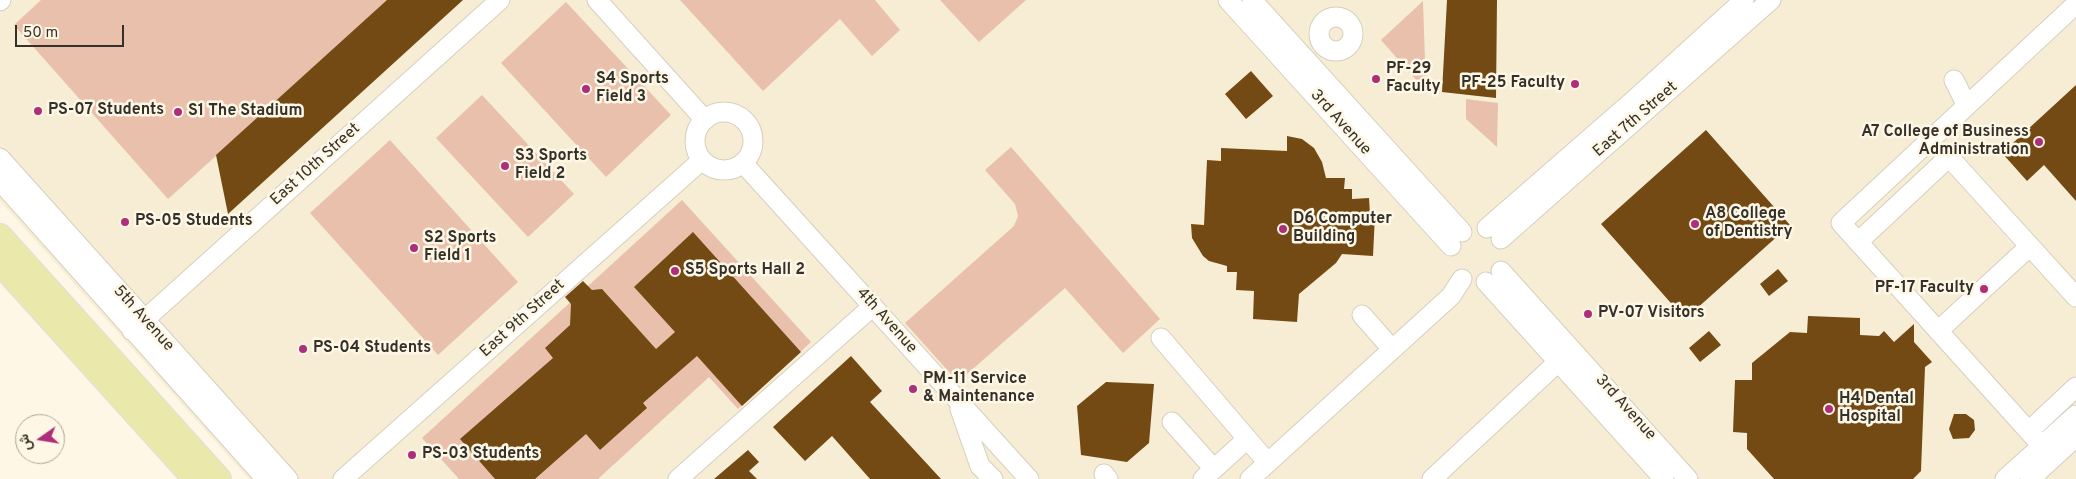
<!DOCTYPE html>
<meta charset="utf-8">
<style>
body{margin:0}
#map{position:relative;width:2076px;height:479px;overflow:hidden;background:#fff7e5;font-family:Overpass,Vazirmatn,sans-serif}
canvas{display:block}
.north{position:absolute;left:15px;top:414px;width:50px;height:50px;box-sizing:border-box;background:#fff7e5;border:1px solid #aea89a;border-radius:50%;rotate:257deg;font-size:14px;font-weight:700;line-height:20px;text-align:center;color:#34312a}
.north::after{content:'';display:block;margin:auto;width:18px;height:22px;background:#af2e7a;clip-path:polygon(50% 0,100% 100%,50% 72%,0 100%)}
.scale{position:absolute;left:15px;top:25px;width:109px;height:22px;box-sizing:border-box;border:2px solid #34312a;border-top:0;padding-left:6px;font-size:15px;line-height:18px;white-space:nowrap;color:#34312a;-webkit-text-stroke:4px #fff7e5;paint-order:stroke}
</style>
<div id="map">
<canvas width="2076" height="479"></canvas>
<div class="north">ش</div>
<div class="scale">50 m</div>
</div>
<script>
const ctx = document.querySelector('canvas').getContext('2d');
ctx.lineJoin = 'round';
function fillPath(path, color) { ctx.fillStyle = color; ctx.fill(path, 'evenodd'); }
const shape = rows => new Path2D(rows.map(r => 'M' + r).join(''));
function trace(path, color, width, dash) { ctx.strokeStyle = color; ctx.lineWidth = width; ctx.lineCap = dash ? 'butt' : 'round'; ctx.setLineDash(dash || []); ctx.stroke(path); }
function label(font, color, halo, rows, align = 'center') {
  ctx.font = font + ' Overpass,sans-serif'; ctx.lineWidth = 5; ctx.setLineDash([]); ctx.textBaseline = 'middle'; ctx.strokeStyle = halo; ctx.fillStyle = color; for (const [text, x, y, turn = 0] of rows) {
    ctx.save(); ctx.translate(x, y); ctx.rotate((+turn || 0) * Math.PI / 180); ctx.textAlign = isNaN(turn) ? turn : align; if (halo) ctx.strokeText(text, 0, 0); ctx.fillText(text, 0, 0); ctx.restore();
  }
}
fillPath(shape([
 [0,0,2076,0,2076,479,249,479,0,201]
]), '#f7edd4');
fillPath(shape([
 [41,0,390,0,168,199,14,25],
 [680,0,875,0,900,30,872,56,840,19,763,91],
 [940,0,1026,0,979,42],
 [1423,1,1426,91,1381,40],
 [566,2,671,115,606,177,501,63],
 [482,95,574,194,528,237,436,138],
 [1466,99,1498,103,1497,147,1466,119],
 [390,140,518,282,438,355,310,213],
 [1011,147,1160,319,1123,353,1065,288,958,382,905,323,1014,226,1018,216,1015,204,985,170],
 [682,200,811,342,738,409,709,377,598,479,459,479,422,438]
]), '#e9c0ac');
fillPath(shape([
 [387,0,463,0,228,214,216,155],
 [1447,0,1497,0,1496,98,1442,92],
 [1251,71,1273,96,1246,119,1225,94],
 [2076,85,2076,201,2044,165,2027,181,2002,153],
 [1706,130,1790,225,1685,319,1601,224],
 [1287,136,1302,139,1314,148,1322,162,1326,178,1345,178,1344,189,1352,189,1352,199,1369,198,1370,214,1375,215,1373,256,1342,254,1336,263,1299,294,1297,322,1253,319,1254,291,1236,290,1237,272,1227,272,1227,266,1209,261,1203,256,1192,238,1191,224,1204,225,1207,160,1221,161,1221,148,1287,151],
 [693,232,801,352,742,406,697,356,643,403,647,408,600,450,586,434,535,479,495,479,460,439,553,358,545,348,570,325,571,304,565,297,583,281,592,290,602,289,656,349,675,332,634,287],
 [1778,269,1788,281,1769,296,1760,284],
 [1808,316,1860,318,1860,335,1879,336,1884,331,1894,342,1914,324,1914,342,1932,362,1925,367,1921,471,1913,479,1774,479,1747,449,1747,433,1733,432,1735,380,1752,380,1752,363,1790,332,1807,333],
 [1709,331,1721,345,1700,362,1689,348],
 [851,356,882,391,870,402,941,479,870,479,832,436,805,461,773,427],
 [1106,382,1154,384,1149,443,1127,462,1081,455,1077,406],
 [1954,414,1966,414,1974,420,1975,430,1969,438,1953,439,1949,429],
 [748,450,759,462,749,471,757,479,714,479]
]), '#744a14');
const minor = shape([
 [597,0,705,120],
 [1228,0,1451,246],
 [1252,0,1462,232],
 [0,1,1,0],
 '1319 34a17 17 0 1 1 34 0a17 17 0 1 1-34 0Z',
 [1954,80,1967,106],
 '695 141a29 29 0 1 1 58 0a29 29 0 1 1-58 0Z',
 [0,158,288,479],
 [743,163,1029,479],
 [0,181,266,479],
 [1487,228,1634,100,1744,0],
 [1501,239,1771,0],
 [1858,242,1949,157,2076,297],
 [1501,271,1688,479],
 [1486,282,1664,479],
 [1362,315,1392,349],
 [132,331,500,0],
 [1938,331,2030,246],
 [1161,338,1268,463],
 [960,409,980,466,993,479],
 [1172,422,1214,469],
 [2029,431,2076,387],
 [2042,446,1841,223,2076,4],
 [1104,474,1108,479],
 [343,479,702,160],
 [678,479,873,306],
 [1203,479,1247,439],
 [1250,479,1451,296,1462,279],
 [1432,479,1558,362],
 [2005,479,2076,415],
 [2030,479,2076,437]
]);
const major = shape([
 [0,236,219,479],
 [0,263,195,479]
]);
trace(minor, '#d6cfbe', 21);
trace(major, '#dfdedd', 26);
trace(minor, '#fff', 19);
trace(major, '#ebe8ac', 24);
for (const [x, y, r, color] of [
 [1376,79,5,"#af2e7a"],
 [1575,84,5,"#af2e7a"],
 [586,89,5,"#af2e7a"],
 [38,111,5,"#af2e7a"],
 [178,112,5,"#af2e7a"],
 [2039,142,5,"#af2e7a"],
 [505,166,5,"#af2e7a"],
 [125,222,5,"#af2e7a"],
 [1695,224,5,"#af2e7a"],
 [1283,229,5,"#af2e7a"],
 [414,248,5,"#af2e7a"],
 [675,271,5,"#af2e7a"],
 [1984,289,5,"#af2e7a"],
 [1588,314,5,"#af2e7a"],
 [303,349,5,"#af2e7a"],
 [913,389,5,"#af2e7a"],
 [1829,409,5,"#af2e7a"],
 [412,455,5,"#af2e7a"]
]) { const dot = new Path2D(); dot.arc(x, y, r, 0, 2 * Math.PI); ctx.fillStyle = color; ctx.fill(dot); trace(dot, '#fff7e5', 2); }
label('bold 16px', '#34312a', '#fff7e5', [
 ["PF-29",1386,70],
 ["Faculty",1386,88],
 ["S4 Sports",596,80],
 ["Field 3",596,98],
 ["PF-25 Faculty",1565,84,"right"],
 ["PS-07 Students",48,111],
 ["S1 The Stadium",188,112],
 ["A7 College of Business",2029,133,"right"],
 ["Administration",2029,151,"right"],
 ["S3 Sports",515,157],
 ["Field 2",515,175],
 ["A8 College",1705,215],
 ["of Dentistry",1705,233],
 ["D6 Computer",1293,220],
 ["Building",1293,238],
 ["PS-05 Students",135,222],
 ["S2 Sports",424,239],
 ["Field 1",424,257],
 ["S5 Sports Hall 2",685,271],
 ["PF-17 Faculty",1974,289,"right"],
 ["PV-07 Visitors",1598,314],
 ["PS-04 Students",313,349],
 ["PM-11 Service",923,380],
 ["& Maintenance",923,398],
 ["H4 Dental",1839,400],
 ["Hospital",1839,418],
 ["PS-03 Students",422,455]
], 'left');
label('16px', '#34312a', '#fff7e5', [
 ["East 7th Street",1636,120,-41],
 ["3rd Avenue",1340,123,48],
 ["East 10th Street",316,165,-42],
 ["5th Avenue",143,319,48],
 ["East 9th Street",523,319,-42],
 ["4th Avenue",886,321,48],
 ["3rd Avenue",1625,408,48]
]);
</script>
